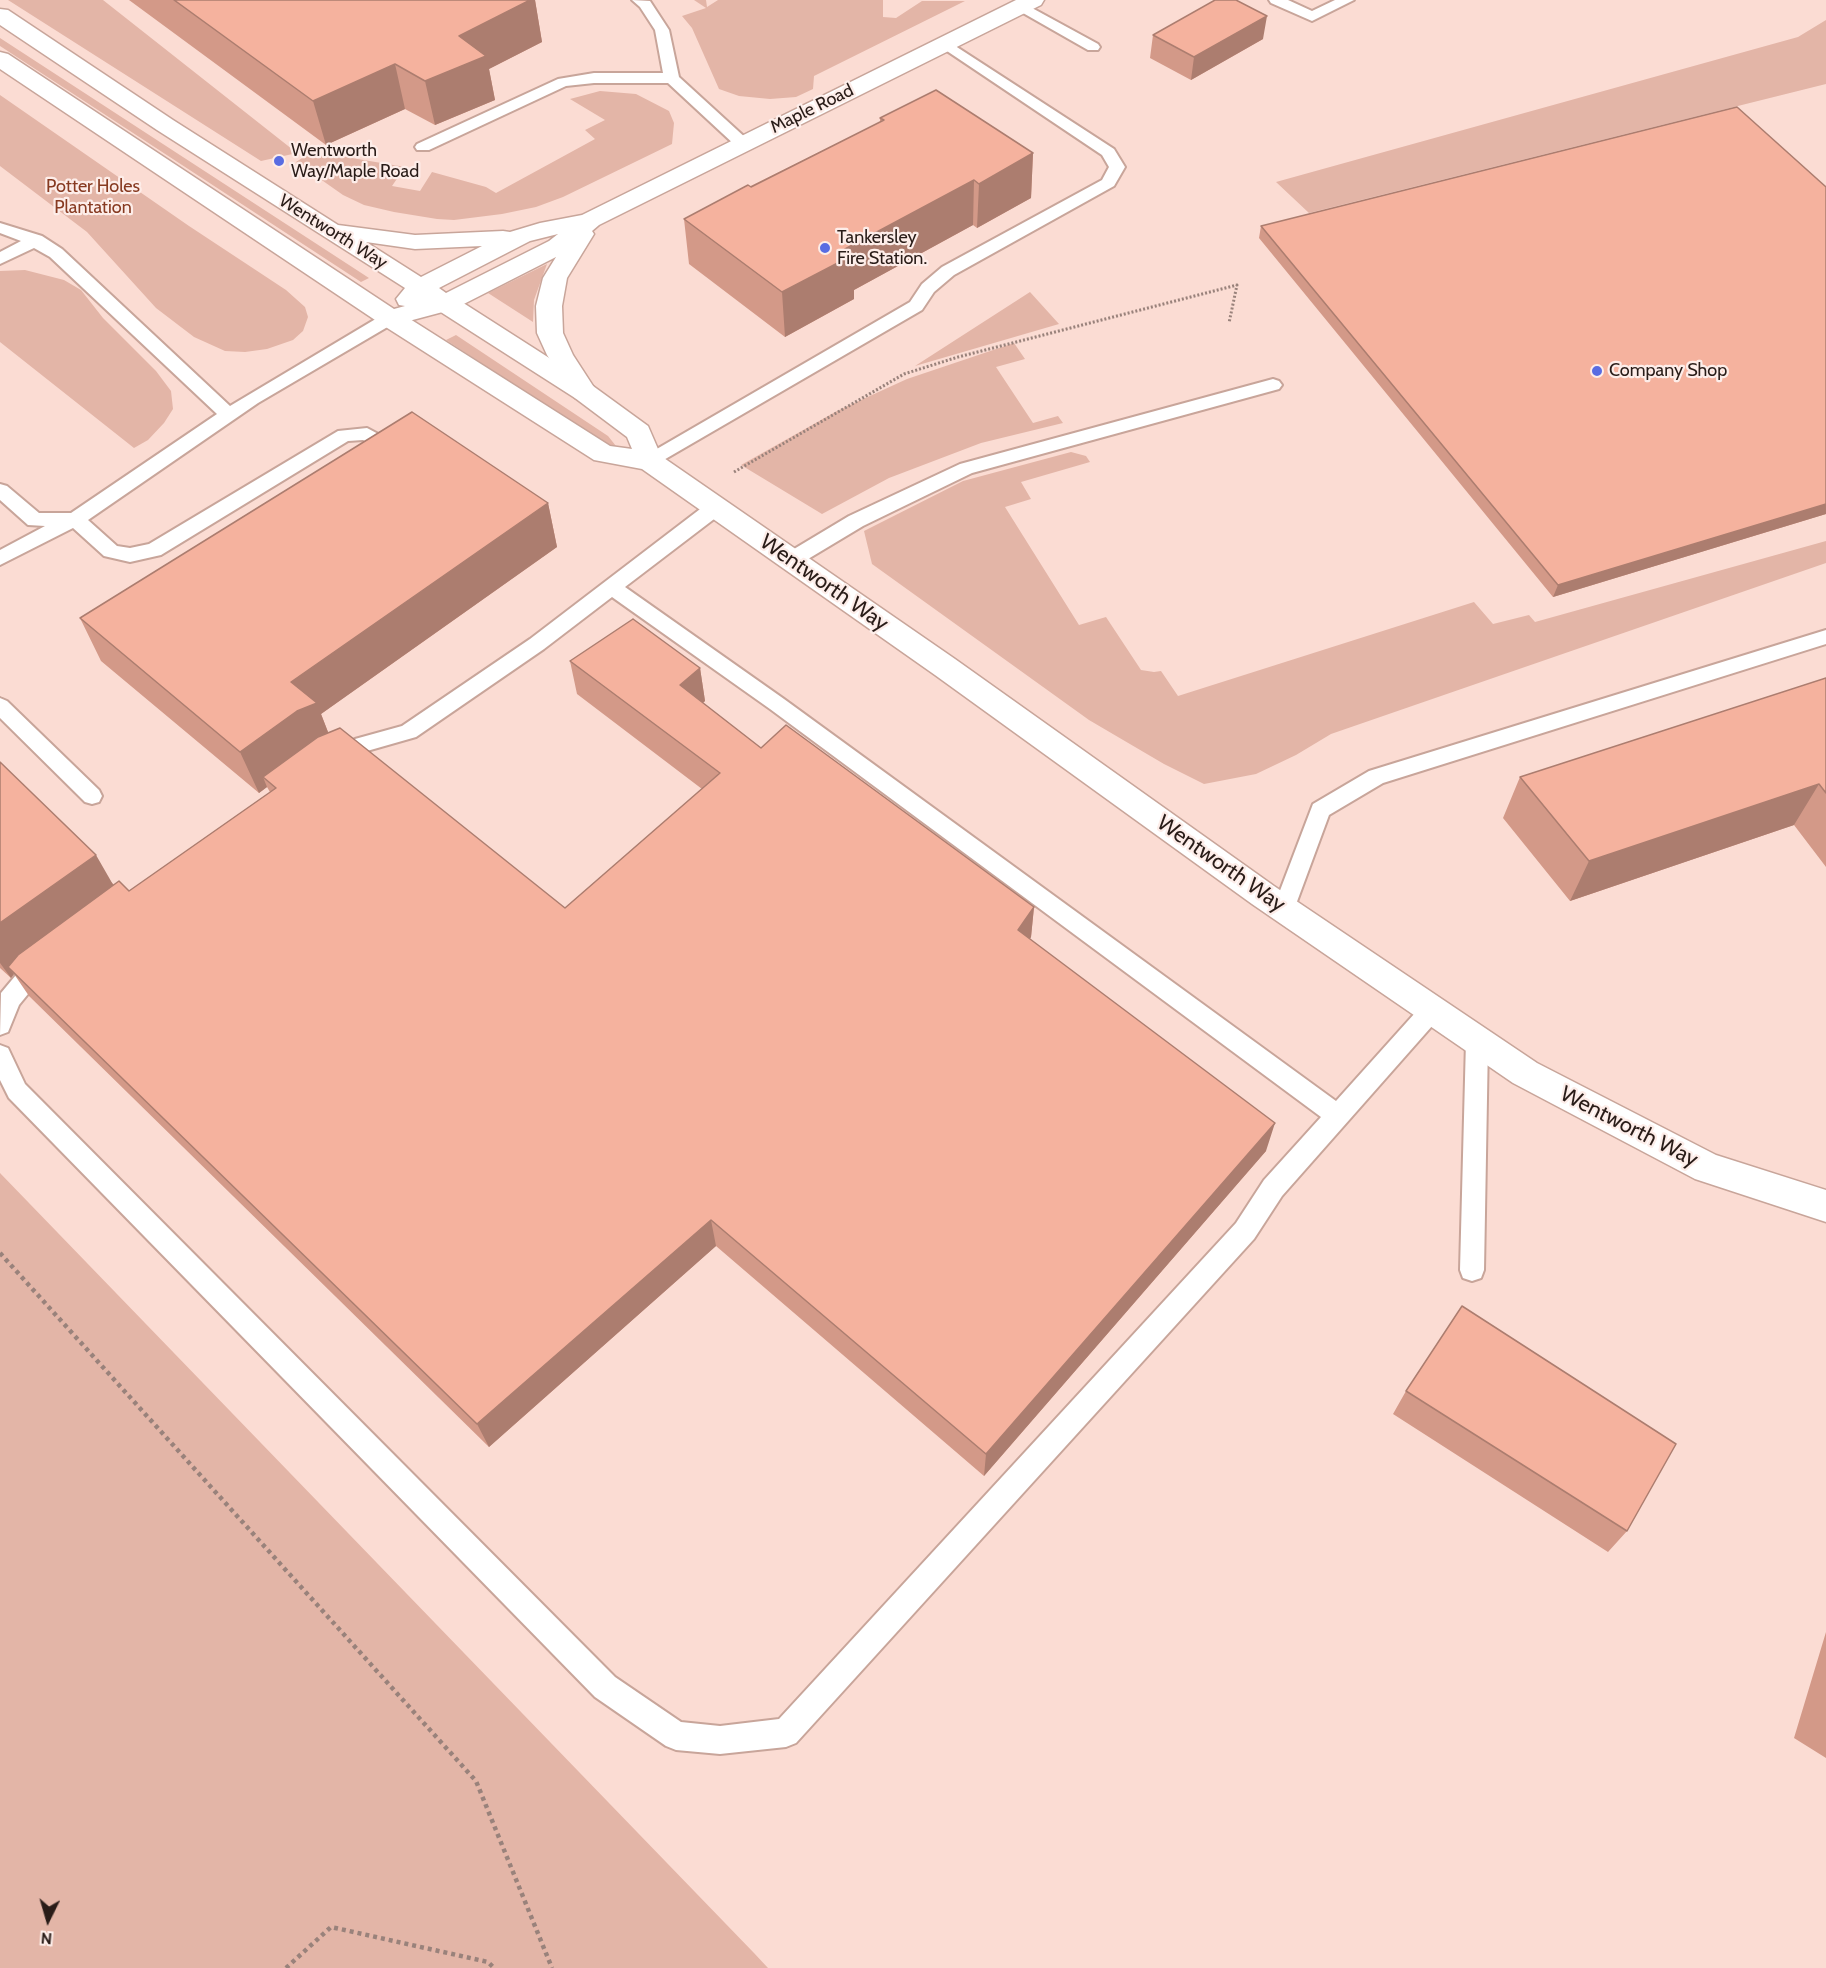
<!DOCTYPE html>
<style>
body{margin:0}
#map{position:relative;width:1826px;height:1968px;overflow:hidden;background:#fbdcd3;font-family:Cabin,sans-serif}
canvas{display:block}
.north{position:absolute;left:18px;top:1890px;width:60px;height:60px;-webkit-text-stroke:4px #fdede9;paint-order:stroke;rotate:185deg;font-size:16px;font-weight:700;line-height:24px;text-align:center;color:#291c18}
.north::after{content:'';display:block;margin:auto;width:21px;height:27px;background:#291c18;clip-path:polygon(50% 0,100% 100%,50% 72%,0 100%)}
</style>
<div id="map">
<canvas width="1826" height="1968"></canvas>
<div class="north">N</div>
</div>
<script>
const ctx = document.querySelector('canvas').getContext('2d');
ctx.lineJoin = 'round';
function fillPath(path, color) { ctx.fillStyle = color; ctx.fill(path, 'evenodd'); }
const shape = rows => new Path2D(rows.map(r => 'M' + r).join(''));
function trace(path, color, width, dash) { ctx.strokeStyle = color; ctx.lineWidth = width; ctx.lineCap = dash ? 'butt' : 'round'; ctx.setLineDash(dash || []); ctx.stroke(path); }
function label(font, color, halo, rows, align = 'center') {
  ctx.font = font + ' Cabin,sans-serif'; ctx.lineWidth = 4.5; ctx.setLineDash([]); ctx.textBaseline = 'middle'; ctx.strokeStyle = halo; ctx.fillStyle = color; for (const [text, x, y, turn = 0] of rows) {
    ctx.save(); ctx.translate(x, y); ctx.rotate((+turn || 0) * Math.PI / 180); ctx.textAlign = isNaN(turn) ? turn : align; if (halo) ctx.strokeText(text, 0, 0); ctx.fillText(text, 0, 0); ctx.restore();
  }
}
fillPath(shape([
 [8,0,103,0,297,153,261,161],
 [694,0,706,0,707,7,718,0,883,0,883,17,896,18,922,1,965,1,814,76,813,89,796,97,770,99,739,96,719,89,692,28,682,16,706,8],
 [1826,20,1826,84,1309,213,1276,182,1798,37],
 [0,38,369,278,361,282,0,46],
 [600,91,636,94,669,111,674,123,672,144,563,197,536,207,502,214,454,220,437,219,394,212,364,205,343,195,296,162,307,155,340,156,405,167,392,186,420,191,432,172,486,187,496,193,595,139,585,130,605,120,570,99],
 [0,95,189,226,286,290,305,307,308,317,303,331,293,340,267,349,245,352,225,351,194,337,156,308,87,232,0,166],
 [547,264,534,300,533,322,488,293],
 [25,270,64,280,81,290,103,318,156,371,171,391,173,409,164,423,148,440,134,448,0,342,0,271],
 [1030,292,1059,324,915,366],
 [456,335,608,436,616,446,606,445,446,340],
 [1014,343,1025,359,996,367,1033,423,1058,416,1063,423,981,443,889,478,822,514,741,465,837,411,907,379],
 [1071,452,1086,456,1090,462,1021,482,1031,499,1005,507,1079,625,1106,617,1141,670,1154,672,1161,671,1178,696,1474,602,1493,624,1529,615,1535,622,1826,541,1826,563,1331,734,1296,755,1256,774,1204,784,1164,764,1089,720,872,564,864,531,963,481],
 [0,1173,754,1953,768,1968,0,1968]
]), '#e3b5a7');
const lane = shape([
 [632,0,650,1,669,30,679,77,748,140,750,143,748,146,736,146,668,83,594,83,566,86,429,150,417,150,415,147,417,144,558,79,594,73,663,73,655,30,640,7,632,0],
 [1269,0,1288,0,1312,11,1335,0,1354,0,1312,21,1271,3,1269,0],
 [1021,2,1098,44,1100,47,1098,50,1088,50,1016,9,1014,6,1016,3,1021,2],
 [946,40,1114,149,1125,167,1114,186,954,275,934,292,922,310,655,465,649,467,643,465,640,461,643,457,910,302,922,284,942,267,1102,180,1109,167,1102,155,941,47,939,44,941,41,946,40],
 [0,223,42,236,62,249,230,406,384,314,390,313,396,314,399,318,396,322,258,403,88,520,117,546,130,548,149,544,338,431,367,428,382,436,385,440,382,444,376,446,363,440,348,441,161,555,130,562,104,556,73,528,0,565,0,550,45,526,28,525,0,500,0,484,7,486,39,513,71,513,217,414,50,257,34,248,0,264,0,252,21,241,0,233,0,223],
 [1273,379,1279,381,1282,385,1279,389,972,473,863,526,798,565,791,567,784,565,781,560,784,555,849,516,960,464,1273,379],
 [715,502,722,503,724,508,722,513,625,587,784,699,1336,1101,1424,1003,1432,1000,1440,1003,1443,1010,1440,1017,1282,1196,1254,1239,796,1743,786,1747,720,1754,676,1750,666,1746,595,1697,9,1098,0,1080,0,1045,8,1048,25,1084,615,1677,681,1722,720,1726,779,1719,1236,1223,1264,1180,1321,1117,770,709,612,597,544,649,416,737,367,751,335,764,328,762,325,756,328,750,355,739,402,726,530,639,708,503,715,502],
 [1826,630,1826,644,1383,783,1329,815,1292,915,1284,918,1276,915,1273,909,1313,804,1369,771,1826,630],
 [0,698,7,701,99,790,102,796,99,802,92,804,85,802,0,718,0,698],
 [43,957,51,959,54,966,51,973,37,983,19,1005,8,1032,0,1035,1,993,21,969,43,957],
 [1477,1031,1485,1034,1488,1041,1484,1270,1481,1278,1472,1281,1463,1278,1460,1270,1466,1041,1469,1034,1477,1031]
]);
const street = shape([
 [445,295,454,297,593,386,648,426,661,456,955,659,1274,886,1537,1063,1716,1155,1826,1190,1826,1222,1695,1179,1513,1083,1252,904,935,675,642,469,594,460,381,324,377,318,381,312,390,310,399,312,610,446,632,449,627,437,575,398,436,309,433,303,436,297,445,295]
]);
const secondary = shape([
 [1016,0,1044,0,1041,5,599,225,592,231,594,234,567,278,562,306,563,333,573,355,597,392,593,398,584,401,575,398,547,355,537,333,536,306,543,278,556,257,454,309,390,326,381,324,0,69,0,52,8,54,394,309,405,306,399,305,396,299,405,288,157,130,0,25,0,9,8,10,173,120,338,225,415,235,503,231,510,232,540,223,582,215,1016,0],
 [558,234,549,241,446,293,439,288,530,241,558,234],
 [366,242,415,249,482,246,421,277,366,242]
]);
trace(lane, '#c8a59a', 4);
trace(street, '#c8a59a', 3);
trace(secondary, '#c8a59a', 3);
trace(shape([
 [734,472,904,374,958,357,1237,285,1229,323]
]), '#99827b', 3, [2, 2]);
trace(shape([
 [0,1253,476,1781,552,1968],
 [286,1968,331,1927,488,1962,494,1968]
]), '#99827b', 4.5, [4, 4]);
fillPath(lane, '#fff');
fillPath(street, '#fff');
fillPath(secondary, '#fff');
fillPath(shape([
 [129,0,535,0,542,42,489,69,495,100,435,125,405,109,326,145],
 [1153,35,1263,39,1191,80,1150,58],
 [880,118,1033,153,1031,198,977,228,973,225,854,290,854,299,785,337,689,264,684,219,880,122],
 [1826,187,1826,514,1553,597,1259,238,1261,226],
 [548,503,557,547,321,714,328,732,565,908,702,789,577,694,570,661,700,668,705,701,703,703,761,748,1034,907,1031,937,1030,939,1266,1151,984,1476,716,1246,489,1447,29,996,14,974,11,978,0,968,0,762,114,885,129,891,270,792,267,787,259,793,101,661,80,618],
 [1826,678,1826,867,1794,825,1570,901,1503,818,1520,777],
 [1406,1391,1627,1531,1608,1552,1393,1414],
 [1826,1632,1826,1758,1794,1738]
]), '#d39988');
fillPath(shape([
 [530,0,535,0,542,42,489,69,495,100,435,125,425,81,459,36],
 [1267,16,1263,39,1191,80,1194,57],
 [395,64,405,109,326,145,313,101],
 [1033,153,1031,198,977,228,979,184],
 [974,180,973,225,854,290,854,299,785,337,782,292,845,249],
 [548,503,557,547,321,714,333,745,263,777,267,787,259,793,240,752,291,682],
 [1826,504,1826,514,1553,597,1558,585],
 [700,668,705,701,684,718,680,685],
 [1819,784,1794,825,1570,901,1589,861],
 [96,855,119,895,8,967,14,974,11,978,0,963,0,923],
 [1034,907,1031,937,1016,961,1018,930],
 [1275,1123,1266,1151,984,1476,986,1454],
 [711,1220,716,1246,489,1447,477,1424]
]), '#ac7d6f');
const building = shape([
 [174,0,530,0,459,36,486,56,425,81,395,64,313,101,174,0],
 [1215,0,1236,0,1267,16,1194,57,1153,35,1215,0],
 [936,90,1033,153,979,184,974,180,845,249,853,255,782,292,684,219,748,185,751,187,884,120,880,118,936,90],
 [1737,107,1826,187,1826,504,1558,585,1261,226,1737,107],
 [412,412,548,503,291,682,317,703,297,711,240,752,80,618,412,412],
 [633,619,700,668,680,685,761,748,786,725,1034,907,1018,930,1275,1123,986,1454,711,1220,477,1424,8,967,18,955,119,881,129,891,276,788,263,777,318,737,340,728,565,908,720,773,570,661,633,619],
 [1826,678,1826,793,1819,784,1589,861,1520,777,1826,678],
 [0,762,96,855,0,923,0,762],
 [1462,1306,1676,1444,1627,1531,1406,1391,1462,1306]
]);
fillPath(building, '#f5b29e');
trace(building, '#ac7d6f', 1.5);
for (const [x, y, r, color] of [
 [279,161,6,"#596ce2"],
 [825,248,6,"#596ce2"],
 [1597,371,6,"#596ce2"]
]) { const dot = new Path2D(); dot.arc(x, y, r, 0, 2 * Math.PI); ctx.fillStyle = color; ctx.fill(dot); trace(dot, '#fdede9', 2); }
label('18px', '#291c18', '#fdede9', [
 ["Maple Road",812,109,-26],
 ["Wentworth Way",333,232,32]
]);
label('18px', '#291c18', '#fdede9', [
 ["Wentworth",291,151],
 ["Way/Maple Road",291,172],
 ["Tankersley",837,238],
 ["Fire Station.",837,259],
 ["Company Shop",1609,371]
], 'left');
label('18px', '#873a21', '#fdede9', [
 ["Potter Holes",93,187],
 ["Plantation",93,208]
]);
label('22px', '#291c18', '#fdede9', [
 ["Wentworth Way",824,583,35],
 ["Wentworth Way",1221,864,35],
 ["Wentworth Way",1629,1127,27]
]);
</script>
